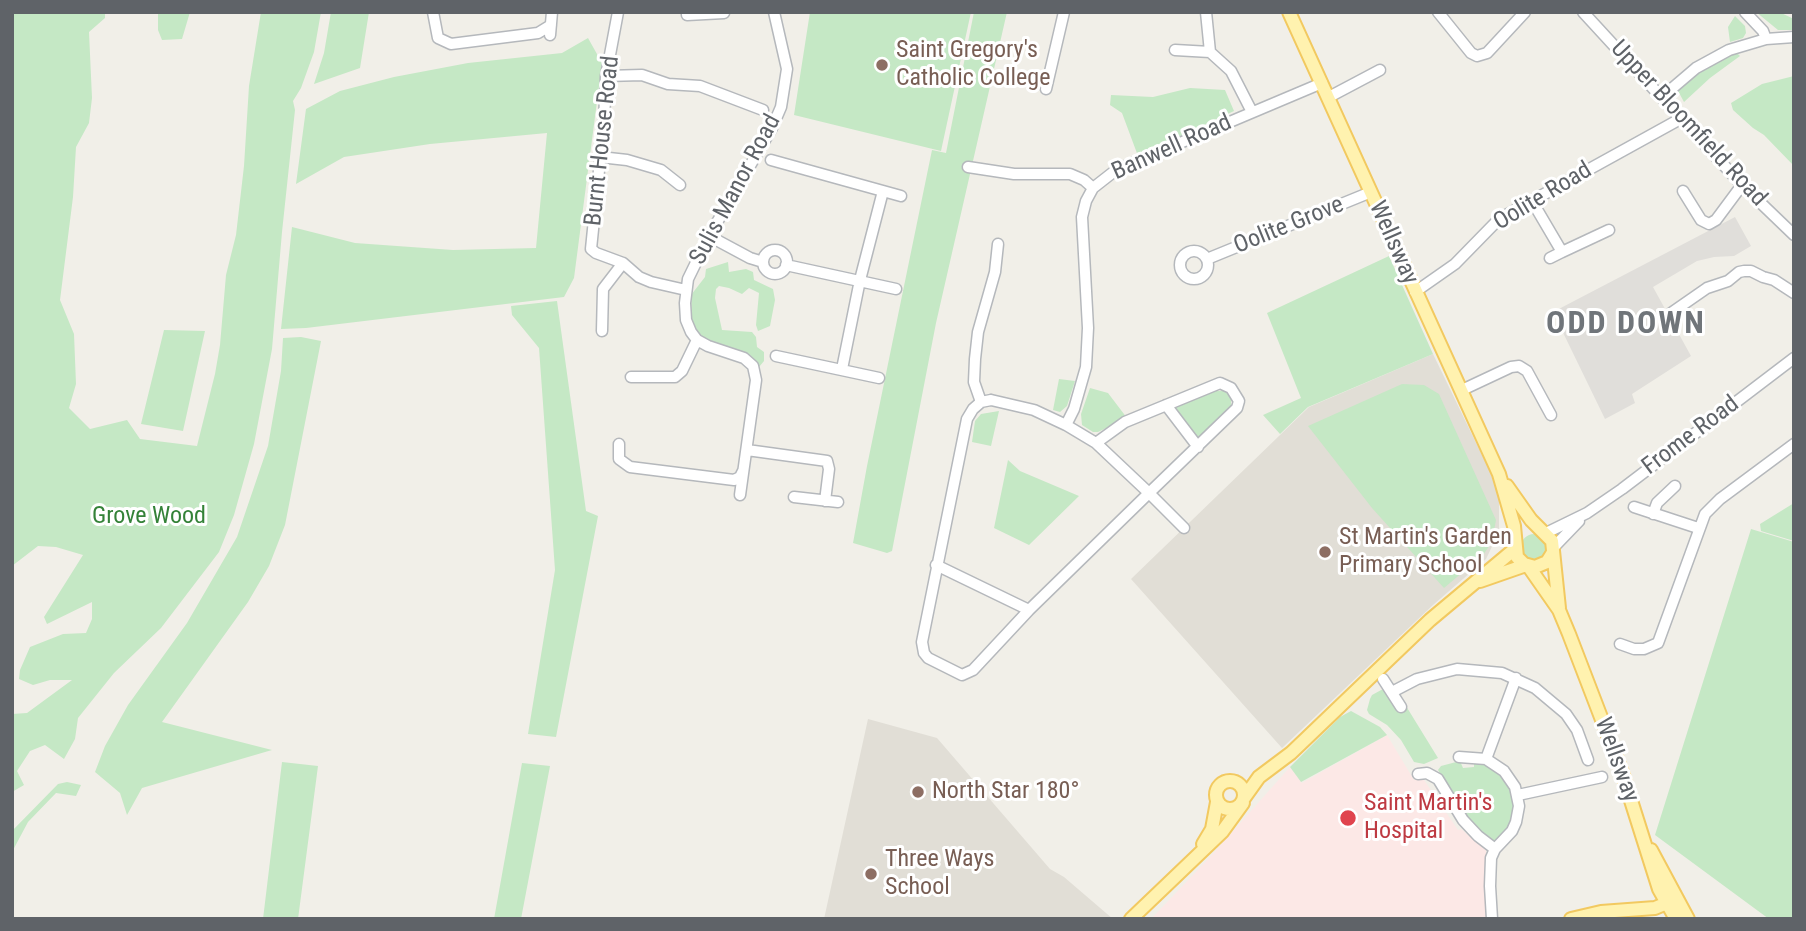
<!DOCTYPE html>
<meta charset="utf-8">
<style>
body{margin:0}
#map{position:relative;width:1806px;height:931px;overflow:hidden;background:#f1efe8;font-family:"Roboto Condensed",sans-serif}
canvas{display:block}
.frame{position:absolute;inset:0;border:14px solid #5f6368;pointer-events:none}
</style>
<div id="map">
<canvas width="1806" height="931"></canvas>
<div class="frame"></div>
</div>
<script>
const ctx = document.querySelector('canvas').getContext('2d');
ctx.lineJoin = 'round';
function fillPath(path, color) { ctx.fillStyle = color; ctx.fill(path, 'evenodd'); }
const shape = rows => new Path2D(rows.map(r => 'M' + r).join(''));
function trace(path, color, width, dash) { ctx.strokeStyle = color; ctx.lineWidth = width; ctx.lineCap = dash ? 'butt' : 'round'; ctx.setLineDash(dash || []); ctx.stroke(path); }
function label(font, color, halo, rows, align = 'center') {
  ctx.font = font + ' "Roboto Condensed",sans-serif'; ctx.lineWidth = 6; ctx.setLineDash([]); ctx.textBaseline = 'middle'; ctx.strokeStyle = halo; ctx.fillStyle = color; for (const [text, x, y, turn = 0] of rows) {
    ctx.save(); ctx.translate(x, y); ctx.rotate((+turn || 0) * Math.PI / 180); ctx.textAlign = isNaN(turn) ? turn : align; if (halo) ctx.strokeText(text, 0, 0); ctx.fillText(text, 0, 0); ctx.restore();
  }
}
fillPath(shape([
 [1735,217,1751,246,1734,256,1714,257,1697,261,1653,287,1691,356,1632,394,1635,403,1605,419,1553,312]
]), '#e0deda');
fillPath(shape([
 [1433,354,1496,484,1499,497,1499,532,1486,559,1433,605,1282,748,1131,579,1309,407],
 [868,719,937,738,1050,869,1064,877,1113,919,824,919]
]), '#e1ded6');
fillPath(shape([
 [1387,735,1414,780,1422,777,1458,830,1461,829,1486,850,1486,919,1151,919,1210,857,1290,767,1302,783]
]), '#fce8e6');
fillPath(shape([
 [12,12,105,12,105,18,89,32,92,98,89,123,76,147,73,197,60,300,74,334,76,384,69,408,90,429,127,420,140,439,197,446,215,374,220,345,226,275,236,235,244,166,249,86,261,12,321,12,314,52,301,88,293,101,295,110,282,232,272,349,254,444,234,515,219,552,161,628,114,673,78,718,75,739,64,759,45,745,30,751,17,771,24,785,12,792,12,714,27,713,72,680,50,680,33,685,19,679,20,670,30,647,63,634,86,633,92,619,92,602,47,624,44,617,83,555,56,547,38,546,12,566],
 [158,12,190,12,182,39,162,40,158,30],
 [331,12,369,12,360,68,314,84,324,53],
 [810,12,971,12,941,151,794,115],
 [974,12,1007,12,936,323,892,551,887,553,853,543,867,466,932,150,946,153],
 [1756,12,1779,12,1794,19,1794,30,1778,30],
 [1735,16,1745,26,1746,33,1743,38,1730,42,1728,27],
 [588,38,602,63,574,278,564,297,306,328,281,329,292,227,355,243,453,250,536,248,547,133,430,144,344,157,296,184,306,109,340,91,394,77,468,63,562,53],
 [1736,52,1740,56,1710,78,1684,102,1677,89,1705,68],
 [1794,76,1794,166,1764,135,1753,128,1733,110,1731,103,1762,84],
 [1190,88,1225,90,1234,111,1138,156,1122,113,1110,105,1111,95,1153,97],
 [1389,256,1433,354,1308,407,1280,434,1263,415,1301,398,1267,313],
 [728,262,729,272,746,269,753,272,754,280,773,289,775,300,770,326,758,331,756,325,759,293,749,288,742,294,729,288,719,286,716,289,715,298,722,330,752,332,756,337,757,347,764,352,764,361,759,367,751,356,740,351,702,339,695,333,692,324,691,295,705,277,706,269],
 [557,301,586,511,598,516,556,737,528,734,555,570,539,348,512,315,511,306],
 [164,330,205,331,183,431,141,424],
 [301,337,321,341,285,525,269,566,248,602,162,722,272,750,142,788,127,815,120,793,95,772,105,746,128,705,187,623,237,537,268,446,281,371,283,338],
 [1059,379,1075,381,1067,406,1060,412,1053,410],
 [1402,384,1424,385,1439,394,1496,520,1492,542,1483,555,1444,588,1372,508,1308,426],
 [1090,388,1108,393,1127,418,1098,432,1093,432,1082,425,1081,414],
 [1216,391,1226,391,1231,397,1231,409,1198,441,1172,407],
 [999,411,991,446,972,442,975,421,981,414],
 [1008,460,1020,471,1079,496,1029,545,994,528],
 [1794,503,1794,541,1761,531,1760,524],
 [1751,529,1794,542,1794,919,1769,919,1655,835],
 '1521 547a13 13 0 1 1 26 0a13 13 0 1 1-26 0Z',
 [1383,689,1398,711,1406,706,1438,758,1424,764,1414,762,1401,740,1387,725,1369,714,1367,710,1370,699,1372,695],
 [1351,711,1380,727,1387,735,1301,782,1290,767,1340,717],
 [1474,760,1494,767,1509,782,1515,807,1511,827,1496,841,1491,840,1469,822,1438,770,1441,766,1460,761,1463,768,1474,767],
 [282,762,318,766,298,919,263,919],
 [522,763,550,766,521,919,494,919],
 [67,782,81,785,76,796,56,793,28,822,12,852,12,831,58,784]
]), '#c5e8c5');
const minor = shape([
 [433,12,438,38,451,44,538,33,551,25],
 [618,12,606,76,604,121,591,249,596,253,623,263,639,277,651,282,686,290],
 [687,12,687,15,724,13],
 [1206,12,1210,52,1231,71,1252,112],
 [1438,12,1471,53,1477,56,1487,53,1525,12],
 [1583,12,1742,185,1794,235],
 [1745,12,1763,31,1766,39],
 [550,35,552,12],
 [1175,50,1210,52],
 [606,76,642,75,668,84,700,86,763,110],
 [1046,89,1064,12],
 [1329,97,1380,70],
 [1662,97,1696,68,1729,50,1766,39,1794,37],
 [600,157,627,160,661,170,680,185],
 [771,160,901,196],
 [968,167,1014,174,1070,174,1084,180,1093,188],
 [1683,191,1701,220,1709,224,1716,220,1742,185],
 [1532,201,1562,252,1609,230],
 [709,236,750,258,763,262],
 '763 262a12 12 0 1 1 24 0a12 12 0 1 1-24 0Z',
 '1180 265a14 14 0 1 1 28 0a14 14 0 1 1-28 0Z',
 [1550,258,1562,252],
 [1207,259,1371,192],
 [786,265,896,289],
 [1415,292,1455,264,1499,219,1682,118],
 [1671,313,1707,288,1728,281,1739,272,1744,271,1751,271,1763,277,1774,280,1794,293],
 [602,331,603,289,623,263],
 [776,356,879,378],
 [842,369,860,280,883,191],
 [631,377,675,377,682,371,697,340],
 [1462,390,1511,367,1519,366,1527,371,1551,415],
 [991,400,1034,410,1066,425,1096,443,1149,493,1029,610,973,670,962,675,928,658,924,653,922,642,967,419,973,409,981,402,991,400],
 [981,402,974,382,975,359,978,332,995,272,998,244],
 [1166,405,1198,447],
 [1066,425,1074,409,1086,367,1088,328,1082,217,1086,201,1093,188,1116,170,1322,83],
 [1096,443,1125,422,1220,383,1231,388,1239,401,1237,408,1149,493,1184,528],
 [619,444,619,459,630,467,734,480,740,477,743,471],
 [747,450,827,461,829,469,825,501],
 [740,495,756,380,753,366,744,358,708,346,697,340,691,332,686,320,685,303,688,279,709,236,772,128,781,107,787,69,774,12],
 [794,497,838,502],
 [1634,507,1698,528],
 [1653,514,1657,503,1675,486],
 [1546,533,1587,513,1622,489,1794,358],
 [1553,548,1579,521],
 [936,565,1029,610],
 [1620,644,1634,649,1644,649,1658,643,1705,514,1720,499,1794,444],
 [1383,679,1401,707],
 [1392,692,1417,679,1457,669,1502,673,1535,688,1566,714,1577,730,1588,760],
 [1459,757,1486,759,1504,771,1515,787,1519,806,1516,822,1512,831,1495,849],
 [1486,759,1516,678],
 [1418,774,1427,773,1438,779,1463,820,1478,836,1495,849,1491,858,1490,886,1492,919],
 [1518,795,1602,777]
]);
const major = shape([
 [1289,12,1499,474,1514,526,1517,557,1524,564,1535,567,1547,562,1552,554],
 [1507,486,1531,520,1552,541,1559,608],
 [1529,567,1559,610,1569,634,1622,772,1659,889,1676,919],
 [1480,581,1526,565],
 '1216 795a14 14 0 1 1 28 0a14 14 0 1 1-28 0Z',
 [1244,798,1259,777,1291,753,1430,620,1516,548],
 [1203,844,1212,829,1217,802],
 [1651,850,1688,919],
 [1131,919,1222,832,1243,803],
 [1571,919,1601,912,1655,908,1676,899]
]);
trace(minor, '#b5b8bc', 13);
trace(major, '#f2c960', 16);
trace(minor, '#fff', 10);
trace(major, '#fff2af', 12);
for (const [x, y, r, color] of [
 [882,65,7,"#8d6e63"],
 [1325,552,7,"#8d6e63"],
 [918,792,7,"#8d6e63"],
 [1348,818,9,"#e0444e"],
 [871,874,7,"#8d6e63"]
]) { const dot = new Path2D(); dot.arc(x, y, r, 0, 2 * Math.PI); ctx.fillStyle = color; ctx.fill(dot); trace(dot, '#fff', 2.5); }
label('24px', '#785e54', '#fff', [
 ["Saint Gregory's",896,51],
 ["Catholic College",896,79],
 ["St Martin's Garden",1339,538],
 ["Primary School",1339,566],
 ["North Star 180°",932,792],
 ["Three Ways",885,860],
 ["School",885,888]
], 'left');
label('24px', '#5f6368', '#fff', [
 ["Upper Bloomfield Road",1688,124,47],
 ["Burnt House Road",603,141,-84],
 ["Banwell Road",1172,148,-24],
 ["Sulis Manor Road",736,190,-62],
 ["Oolite Road",1543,197,-31],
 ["Oolite Grove",1289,226,-22],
 ["Wellsway",1393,243,66],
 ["Frome Road",1691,436,-37],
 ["Wellsway",1616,760,70]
]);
label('24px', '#348238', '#fff', [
 ["Grove Wood",149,517]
]);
label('24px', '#be3a42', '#fff', [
 ["Saint Martin's",1364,804],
 ["Hospital",1364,832]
], 'left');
ctx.letterSpacing = '2px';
label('bold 32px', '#70757a', '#fff', [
 ["ODD DOWN",1626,325]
]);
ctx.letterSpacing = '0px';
</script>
